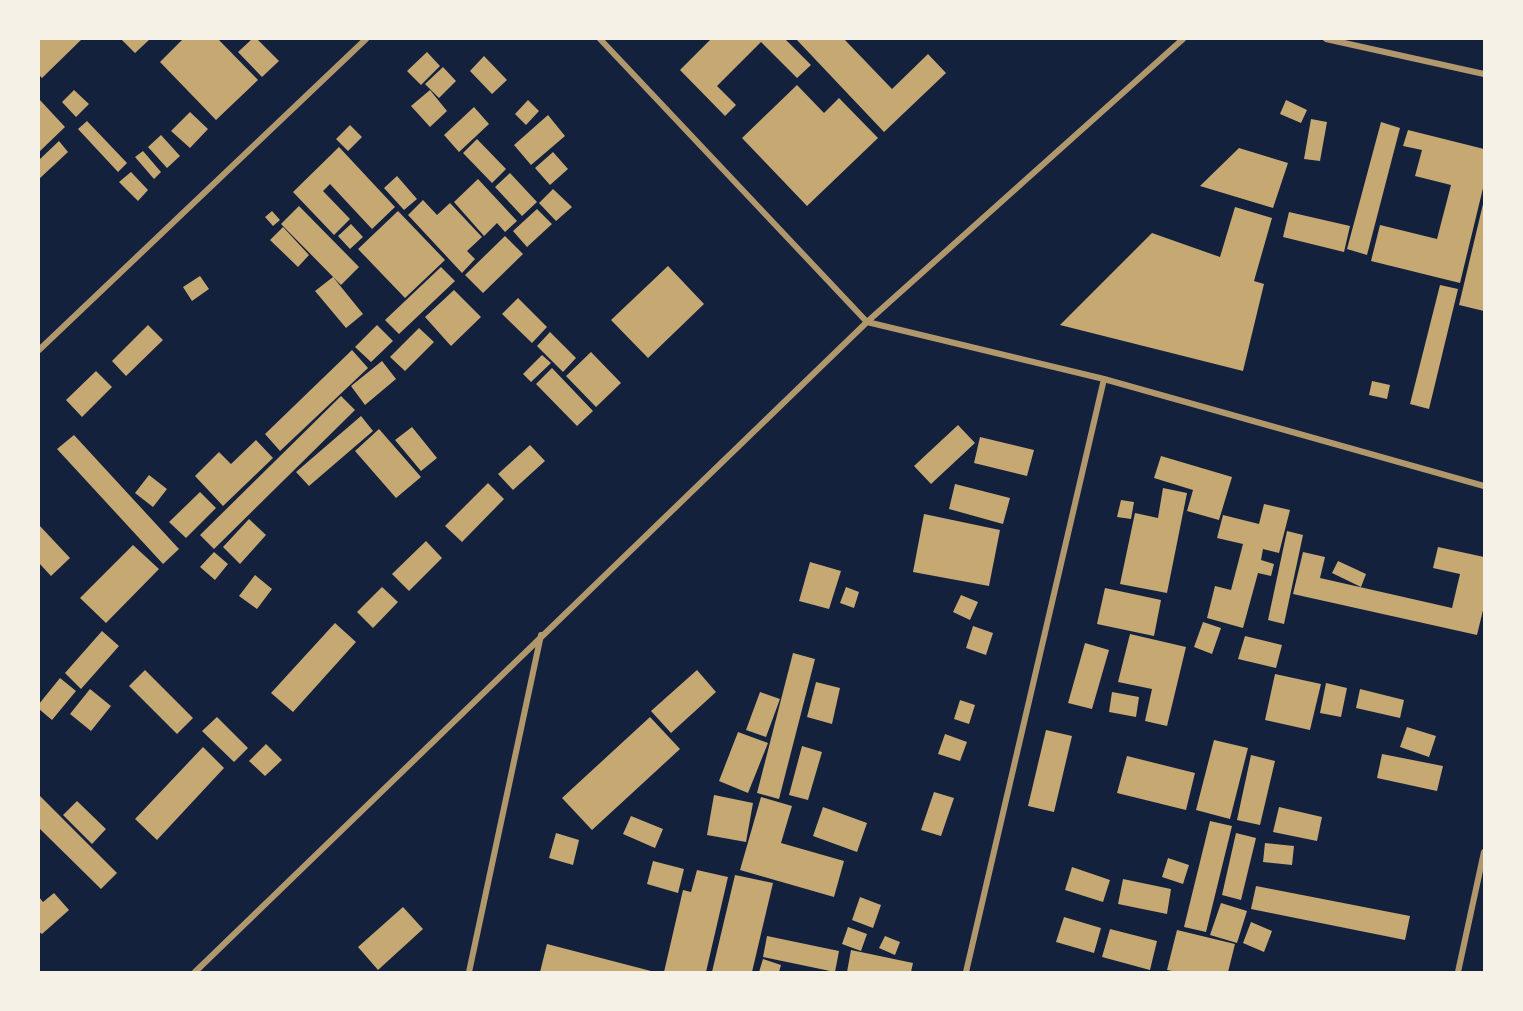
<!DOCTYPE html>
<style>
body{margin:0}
#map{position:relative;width:1523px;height:1011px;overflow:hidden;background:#14213d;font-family:"Archivo Narrow",sans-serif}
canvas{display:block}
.frame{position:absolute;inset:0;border:40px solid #f6f1e7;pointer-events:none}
</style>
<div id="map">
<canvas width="1523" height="1011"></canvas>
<div class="frame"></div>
</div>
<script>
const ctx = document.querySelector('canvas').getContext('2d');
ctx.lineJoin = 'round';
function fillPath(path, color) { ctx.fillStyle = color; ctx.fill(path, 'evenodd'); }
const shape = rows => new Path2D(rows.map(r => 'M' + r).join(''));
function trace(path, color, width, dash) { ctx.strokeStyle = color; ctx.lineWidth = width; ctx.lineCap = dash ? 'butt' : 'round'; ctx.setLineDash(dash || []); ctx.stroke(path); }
fillPath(shape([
 [39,39,82,39,42,78,39,75],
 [121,39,150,39,135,53],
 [183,39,218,39,258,80,216,120,160,62],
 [252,39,257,39,279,61,262,77,238,52],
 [711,39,785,39,811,65,797,78,761,42,717,86,736,105,725,116,680,70],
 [796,39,844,39,892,89,928,54,946,73,884,132],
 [427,52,440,66,421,85,407,71],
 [484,56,507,80,492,94,470,71],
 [443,67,456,81,439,98,425,84],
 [797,85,824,113,839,98,878,138,807,206,742,138],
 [74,90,89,104,76,117,62,102],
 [430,90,447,111,430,127,411,106],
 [39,99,65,127,39,152],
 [528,100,539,111,526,125,515,114],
 [1286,100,1307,110,1301,123,1280,114],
 [474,107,489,124,459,152,444,135],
 [190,112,208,129,190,148,171,131],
 [548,115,565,136,531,165,514,145],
 [1311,119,1327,122,1320,161,1304,159],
 [87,121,127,163,118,172,78,129],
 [1381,122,1400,128,1367,255,1347,249],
 [350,125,362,137,348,151,336,139],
 [1408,130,1484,149,1484,184,1460,283,1371,261,1380,225,1437,239,1451,185,1415,176,1422,150,1403,146],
 [161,135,180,156,167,168,148,147],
 [477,139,506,169,492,183,463,153],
 [59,141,68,152,39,179,39,160],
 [339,147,395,207,372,229,330,184,323,191,350,219,334,235,293,192],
 [1239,148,1288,163,1273,208,1200,186],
 [143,151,161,172,154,179,135,157],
 [553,152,568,169,550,185,535,168],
 [131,172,148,190,138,201,119,182],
 [510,173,537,202,522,216,495,187],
 [397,176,417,199,404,210,384,188],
 [478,179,517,221,505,232,497,223,484,236,454,202],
 [553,189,572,207,556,221,539,203],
 [423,200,437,215,450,203,482,237,467,251,475,259,462,273,408,215],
 [1483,204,1484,205,1484,311,1459,305],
 [299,206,359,267,341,285,281,224],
 [1235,207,1272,218,1254,281,1264,284,1243,371,1060,325,1152,233,1220,257],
 [537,209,552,224,527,247,513,231],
 [272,211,280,220,273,226,265,217],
 [398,211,445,260,405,298,358,249],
 [1289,212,1350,226,1344,252,1283,237],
 [351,224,363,237,350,249,338,236],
 [283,227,309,255,298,267,270,240],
 [505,236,523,254,483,293,465,275],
 [668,266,704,304,648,358,611,320],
 [441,267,455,281,399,334,385,320],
 [200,276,209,289,192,301,183,287],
 [333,277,363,314,346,328,315,291],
 [1440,285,1458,289,1429,409,1410,404],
 [454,290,481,317,451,346,425,317],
 [518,298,547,327,532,343,502,314],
 [148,325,163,340,126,376,112,361],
 [377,325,393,341,371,362,355,347],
 [419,328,434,342,405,371,390,357],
 [550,332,576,358,563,372,537,346],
 [352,350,368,368,280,451,265,434],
 [591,352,621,383,596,407,566,376],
 [542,355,551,363,531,382,523,374],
 [382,361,396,379,365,405,351,386],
 [552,368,593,411,577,426,536,384],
 [96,371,112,387,82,417,66,400],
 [1372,381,1390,385,1387,399,1369,395],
 [341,396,355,410,214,549,200,535],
 [361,416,373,431,309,486,296,472],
 [958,425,975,443,931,484,914,466],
 [412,427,437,458,421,471,395,440],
 [379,429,421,477,396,498,355,451],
 [74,435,179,549,163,564,57,449],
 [980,437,1034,450,1027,476,974,463],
 [256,440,273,458,223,506,195,476,219,452,231,464],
 [530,445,545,461,513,490,498,474],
 [1161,456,1232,477,1219,520,1187,511,1193,490,1154,478],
 [149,475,167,489,153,507,135,493],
 [488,483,504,499,462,542,445,526],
 [955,484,1010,498,1003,524,949,509],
 [1163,488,1187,493,1167,593,1120,584,1135,513,1158,518],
 [200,492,216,508,186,538,169,522],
 [1121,500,1134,502,1131,519,1117,517],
 [1264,504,1290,510,1279,553,1263,549,1261,560,1274,564,1271,576,1258,573,1243,628,1207,618,1215,586,1231,590,1243,544,1217,538,1223,515,1259,524],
 [924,514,1000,530,989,586,913,572],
 [249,519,266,535,240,564,223,547],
 [39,525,70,558,51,576,39,563],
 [1287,531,1303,535,1284,624,1268,620],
 [426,541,442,558,409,591,392,574],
 [133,545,159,569,106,623,80,598],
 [1438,547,1484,557,1484,606,1477,635,1293,594,1303,552,1325,557,1320,578,1452,608,1460,574,1433,568],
 [214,552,228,564,215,580,200,567],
 [1338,561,1366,574,1361,587,1332,573],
 [810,562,841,571,829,609,799,601],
 [255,575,272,589,257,609,239,596],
 [382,587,398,602,373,628,357,612],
 [846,587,859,592,854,608,840,603],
 [1105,588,1161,600,1154,636,1097,624],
 [961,595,978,602,970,620,953,612],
 [1203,622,1221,628,1212,654,1194,647],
 [335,623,356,642,293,712,271,693],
 [973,626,993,633,986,655,966,648],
 [102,631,119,646,81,689,65,673],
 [1130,634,1186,647,1167,726,1145,721,1152,689,1118,682],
 [1245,636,1282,645,1276,668,1238,659],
 [1085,643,1109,650,1092,709,1068,703],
 [793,653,815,659,779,799,757,793],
 [145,670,193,718,177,734,129,686],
 [697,670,716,692,671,733,651,711],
 [1275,674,1321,684,1310,730,1265,720],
 [60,678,76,691,52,720,39,709,39,704],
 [816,682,840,688,832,724,807,717],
 [1326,683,1347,688,1341,717,1320,713],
 [90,689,111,706,91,731,70,714],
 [1360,689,1404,700,1400,718,1356,708],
 [760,692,780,699,766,737,746,730],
 [1112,692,1139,697,1136,717,1109,712],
 [960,700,975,705,969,724,954,719],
 [217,717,248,748,234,762,202,731],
 [650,717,680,749,592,830,562,798],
 [1407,727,1436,736,1429,757,1400,747],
 [1046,730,1072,736,1054,812,1028,806],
 [738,732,768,743,748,793,719,781],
 [945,734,967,742,960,761,938,754],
 [1214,740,1248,748,1230,819,1196,810],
 [266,744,282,760,265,776,249,761],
 [802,746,822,752,808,800,789,795],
 [203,747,224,768,157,840,135,819],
 [1382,754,1443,766,1437,791,1377,778],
 [1251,755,1275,761,1260,825,1237,820],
 [1127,756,1195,773,1186,810,1117,793],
 [934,792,954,798,941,836,921,830],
 [39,795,117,873,101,889,39,828],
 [714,795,753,803,746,842,707,835],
 [761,797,792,806,781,843,844,861,834,897,740,870],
 [77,801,106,829,92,844,63,815],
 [823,807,867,823,857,852,813,836],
 [1279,807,1322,817,1317,841,1273,832],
 [631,816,663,829,655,848,623,834],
 [1210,821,1232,826,1206,932,1184,927],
 [556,833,579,840,573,865,549,858],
 [1236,833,1256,838,1241,900,1222,895],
 [1265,843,1294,846,1292,865,1263,862],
 [1168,858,1189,865,1183,884,1162,877],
 [653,861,684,869,678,893,647,884],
 [1072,867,1110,880,1103,902,1065,890],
 [697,870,728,877,706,972,664,972,683,890,691,892],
 [735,875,773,883,752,972,712,972],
 [1123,879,1171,889,1167,914,1118,904],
 [1256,886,1410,916,1405,940,1251,909],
 [54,893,69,910,42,934,39,932,39,897,43,902],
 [860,897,881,905,873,928,852,920],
 [1221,903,1247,911,1237,943,1210,935],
 [403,907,423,929,378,970,358,947],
 [1064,917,1101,928,1094,953,1056,942],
 [1251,922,1272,931,1264,952,1243,943],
 [848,927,867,934,861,951,842,944],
 [1110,929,1157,941,1150,970,1102,957],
 [1177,930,1235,944,1228,972,1177,972,1167,970],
 [767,936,839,951,835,972,763,957],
 [885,936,900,942,895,955,879,948],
 [547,944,651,971,651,972,540,972],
 [851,950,913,963,911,972,847,972],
 [763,959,781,965,779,972,759,972]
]), '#c6a872');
trace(shape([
 [600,39,867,322,1104,379,1484,486],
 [1326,39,1484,74],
 [39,350,366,39],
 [195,972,867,322,1183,39],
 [469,972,541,635],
 [966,972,1104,379],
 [1458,972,1484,852]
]), '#b1986c', 6);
</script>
